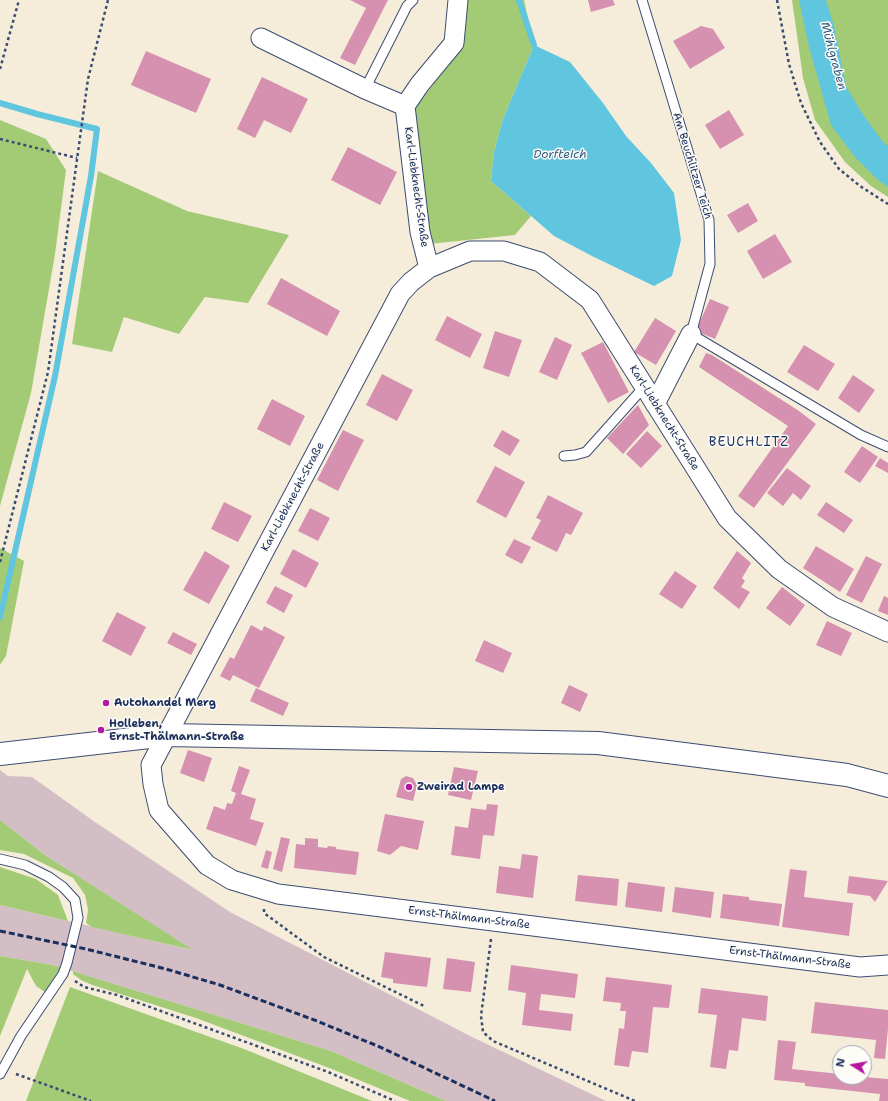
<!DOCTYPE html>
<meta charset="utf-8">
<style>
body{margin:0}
#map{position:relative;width:888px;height:1101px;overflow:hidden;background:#f5edda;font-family:"Shantell Sans",sans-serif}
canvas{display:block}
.north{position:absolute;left:832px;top:1045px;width:40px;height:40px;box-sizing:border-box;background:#fdfcf7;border:1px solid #a3aaba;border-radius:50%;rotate:281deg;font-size:11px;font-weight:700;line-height:16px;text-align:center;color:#1b2f5e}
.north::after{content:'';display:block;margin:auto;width:14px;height:18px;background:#b5179e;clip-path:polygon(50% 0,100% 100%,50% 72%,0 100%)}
</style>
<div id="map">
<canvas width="888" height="1101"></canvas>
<div class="north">N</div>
</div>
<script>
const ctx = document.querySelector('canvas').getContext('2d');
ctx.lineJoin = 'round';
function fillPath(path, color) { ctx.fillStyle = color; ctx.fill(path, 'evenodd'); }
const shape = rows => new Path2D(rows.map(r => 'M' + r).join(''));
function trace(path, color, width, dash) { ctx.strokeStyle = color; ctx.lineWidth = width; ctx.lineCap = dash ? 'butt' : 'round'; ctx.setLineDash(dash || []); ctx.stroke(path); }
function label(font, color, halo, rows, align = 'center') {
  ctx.font = font + ' "Shantell Sans",sans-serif'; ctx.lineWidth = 3; ctx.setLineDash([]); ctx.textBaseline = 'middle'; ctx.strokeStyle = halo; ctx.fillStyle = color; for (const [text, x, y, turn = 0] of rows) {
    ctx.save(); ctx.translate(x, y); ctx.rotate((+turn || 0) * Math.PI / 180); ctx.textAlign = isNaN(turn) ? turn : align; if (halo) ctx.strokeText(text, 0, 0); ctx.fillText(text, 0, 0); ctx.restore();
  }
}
fillPath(shape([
 [0,770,8,776,32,777,95,822,230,912,472,1037,606,1101,446,1101,331,1051,53,965,0,956,0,905,192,950,45,855,0,820]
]), '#d2bec4');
fillPath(shape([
 [462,0,524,0,534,45,503,119,494,152,491,181,531,216,515,235,429,244,413,111,461,48],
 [792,0,888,0,888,197,871,186,845,162,815,120,803,78],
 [0,120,46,139,66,170,55,254,31,393,0,506],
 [98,171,187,211,289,235,248,303,205,297,179,334,124,317,112,352,72,344],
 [0,548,24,561,6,656,0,665],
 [0,820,45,855,193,950,92,927,86,923,88,910,85,895,73,878,24,854,0,850],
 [0,867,36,879,58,895,68,921,0,905],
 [0,956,53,965,331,1051,446,1101,410,1101,332,1069,196,1018,92,985,81,980,73,974,73,971,61,967,53,982,45,992,36,986,27,969,0,1036],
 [70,987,244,1049,372,1101,26,1101]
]), '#a3cb76');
fillPath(shape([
 [799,0,826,0,834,26,846,86,860,110,882,141,888,146,888,187,878,180,855,157,831,125,809,47],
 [534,45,570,62,603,103,626,136,651,163,674,193,681,240,672,276,654,286,592,256,554,236,491,181,494,152,503,119]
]), '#60c5de');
trace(shape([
 [519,0,534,45],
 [0,103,37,114,97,129,91,176,55,376,0,617]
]), '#60c5de', 6);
fillPath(shape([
 [350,0,388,0,355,65,340,58,366,8],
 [588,0,613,0,615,5,591,12],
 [701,26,713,29,725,48,690,69,673,41],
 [146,51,211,79,196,113,131,85],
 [262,77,308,99,291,133,264,120,255,138,237,129],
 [729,110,744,135,720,149,705,125],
 [348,147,397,172,380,205,331,180],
 [748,203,758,221,738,233,727,215],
 [775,234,792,262,763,279,747,251],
 [281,278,340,311,327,336,267,304],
 [710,299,729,307,715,339,696,331],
 [447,316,482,334,470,358,435,340],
 [655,318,676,331,656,365,634,352],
 [495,331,522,340,509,377,483,368],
 [555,337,572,345,557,380,539,372],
 [603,342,629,392,608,403,581,353],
 [804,345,835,364,818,391,787,372],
 [706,353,712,355,799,411,816,424,754,508,738,496,788,426,699,367],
 [382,374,413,390,397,421,366,405],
 [853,375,875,390,859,413,838,398],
 [272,399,305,416,290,446,257,429],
 [638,405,649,425,623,454,607,438],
 [343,430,364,440,338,491,317,480],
 [502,430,520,440,510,456,493,446],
 [647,431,662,446,641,468,626,454],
 [862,446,878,457,860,483,844,472],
 [880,458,888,463,888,473,875,466],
 [495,466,525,482,506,518,476,502],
 [787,468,811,486,801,500,793,493,783,506,767,493],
 [548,495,583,513,571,535,566,533,557,552,531,539,541,520,536,518],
 [224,502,252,516,238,542,211,529],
 [826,502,853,520,844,533,817,515],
 [310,508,330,518,318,541,298,531],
 [514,539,531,547,522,564,505,555],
 [816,546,854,569,840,592,803,568],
 [293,549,319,563,306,588,280,574],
 [205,551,230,566,209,604,183,590],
 [737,551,751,563,742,578,745,581,741,587,750,592,739,609,713,588],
 [866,556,882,564,862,603,846,595],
 [675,571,697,586,682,609,659,594],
 [275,586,293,595,284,613,266,603],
 [782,587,805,605,790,626,766,608],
 [884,596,888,598,888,615,878,611],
 [117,612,146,627,131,656,102,641],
 [827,621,852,633,841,656,816,645],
 [251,625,262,631,264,626,285,637,259,688,233,675,230,681,220,676,230,657,234,659],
 [173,632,197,644,191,655,167,643],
 [484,640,512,653,503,673,475,661],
 [569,685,588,694,580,712,561,703],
 [256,688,289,703,283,716,250,701],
 [188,750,212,758,204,782,180,773],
 [239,766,250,770,241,794,256,799,250,819,264,823,256,846,206,829,214,806,225,810,227,803,232,804,236,793,231,791],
 [454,767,478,771,471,800,448,795],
 [406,776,413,778,417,785,413,801,396,797,401,779],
 [487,804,498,805,494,836,483,835,480,859,451,855,455,826,468,828,471,808,486,810],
 [385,814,424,821,418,850,401,846,390,855,377,851],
 [281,837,290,839,282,872,273,869],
 [305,838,318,839,318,847,327,848,328,846,336,847,336,849,359,852,356,875,294,868,296,844,305,845],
 [266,850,272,852,268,869,261,867],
 [522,854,538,856,533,898,496,893,499,866,520,869],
 [790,869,807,871,804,897,853,903,849,936,782,927],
 [578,875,619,879,617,906,575,901],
 [849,876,888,881,875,902,870,896,847,893],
 [628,882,665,887,662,912,625,907],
 [675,887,714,892,711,918,672,912],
 [723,894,749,897,749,900,782,904,779,926,720,918],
 [385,952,431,958,427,987,393,983,393,979,381,977],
 [447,958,475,962,471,992,443,989],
 [511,965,578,974,575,998,541,994,539,1010,573,1014,571,1031,522,1025,526,993,508,990],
 [606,977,672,985,669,1008,653,1007,648,1053,632,1051,629,1067,614,1065,619,1028,624,1029,626,1011,620,1011,621,1003,603,1001],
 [701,988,768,996,766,1021,742,1018,738,1051,729,1050,726,1069,710,1067,717,1015,698,1013],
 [815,1002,888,1010,888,1029,885,1059,874,1058,876,1040,811,1033],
 [778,1040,796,1042,792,1069,840,1074,840,1077,864,1077,888,1079,888,1101,879,1101,880,1094,805,1086,805,1083,774,1080]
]), '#d691b1');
const lane = shape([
 [642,0,709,220,710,264,691,334,861,435,888,447],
 [365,89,407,6,413,0],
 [564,456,575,455,586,452,644,387],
 [0,859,25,865,49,877,63,887,75,900,78,918,67,963,63,974,21,1036,0,1074]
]);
const street = shape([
 [261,38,365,89,405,106],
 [429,268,420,232,405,106,420,84,454,43,458,0],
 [655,404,691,334],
 [888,632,833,607,779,569,727,518,590,300,540,262,504,251,470,251,429,268,411,282,400,294,151,765,153,784,159,810,207,865,232,880,278,894,860,967,888,965]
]);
const secondary = shape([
 [0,754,167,735,598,743,847,775,888,786]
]);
trace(lane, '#3c4c71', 11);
trace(street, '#3c4c71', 21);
trace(secondary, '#3c4c71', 24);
trace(shape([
 [777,0,789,64,801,103,820,142,839,169,860,186,888,204],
 [0,69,19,0],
 [0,139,77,158],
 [0,562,48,372,88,79,108,0],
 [264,909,264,913,324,957,424,1006],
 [491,939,481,1016,483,1032,493,1041,635,1101],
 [75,981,84,987,117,995,328,1072,395,1101],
 [16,1074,91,1101]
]), '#3c4c71', 2.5, [3, 3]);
trace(lane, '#fff', 9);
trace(street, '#fff', 19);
trace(secondary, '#fff', 22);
trace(shape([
 [0,931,86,949,166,969,220,985,317,1021,380,1047,495,1101]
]), '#1b2f5e', 3, [6, 3]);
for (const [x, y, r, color] of [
 [106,703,4,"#b5179e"],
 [101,730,4,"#b5179e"],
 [409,787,4,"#b5179e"]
]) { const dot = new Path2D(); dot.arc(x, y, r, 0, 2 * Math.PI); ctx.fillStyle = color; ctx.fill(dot); trace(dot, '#fdfcf7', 1.5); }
label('11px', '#1b2f5e', '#fdfcf7', [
 ["Am Beuchlitzer Teich",692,166,73],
 ["Karl-Liebknecht-Straße",416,187,82],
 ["Karl-Liebknecht-Straße",664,418,58],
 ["Karl-Liebknecht-Straße",293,497,-62],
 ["Ernst-Thälmann-Straße",469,918,7],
 ["Ernst-Thälmann-Straße",790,958,7]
]);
label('bold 11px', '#1b2f5e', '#fdfcf7', [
 ["Autohandel Merg",114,703],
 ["Holleben,",109,724],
 ["Ernst-Thälmann-Straße",109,737],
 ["Zweirad Lampe",417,787]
], 'left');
label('italic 12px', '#305c84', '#fdfcf7', [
 ["Mühlgraben",833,56,75],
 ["Dorfteich",560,155]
]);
ctx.letterSpacing = '1px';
label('13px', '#1b2f5e', '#fdfcf7', [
 ["BEUCHLITZ",749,443]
]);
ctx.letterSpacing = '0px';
</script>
